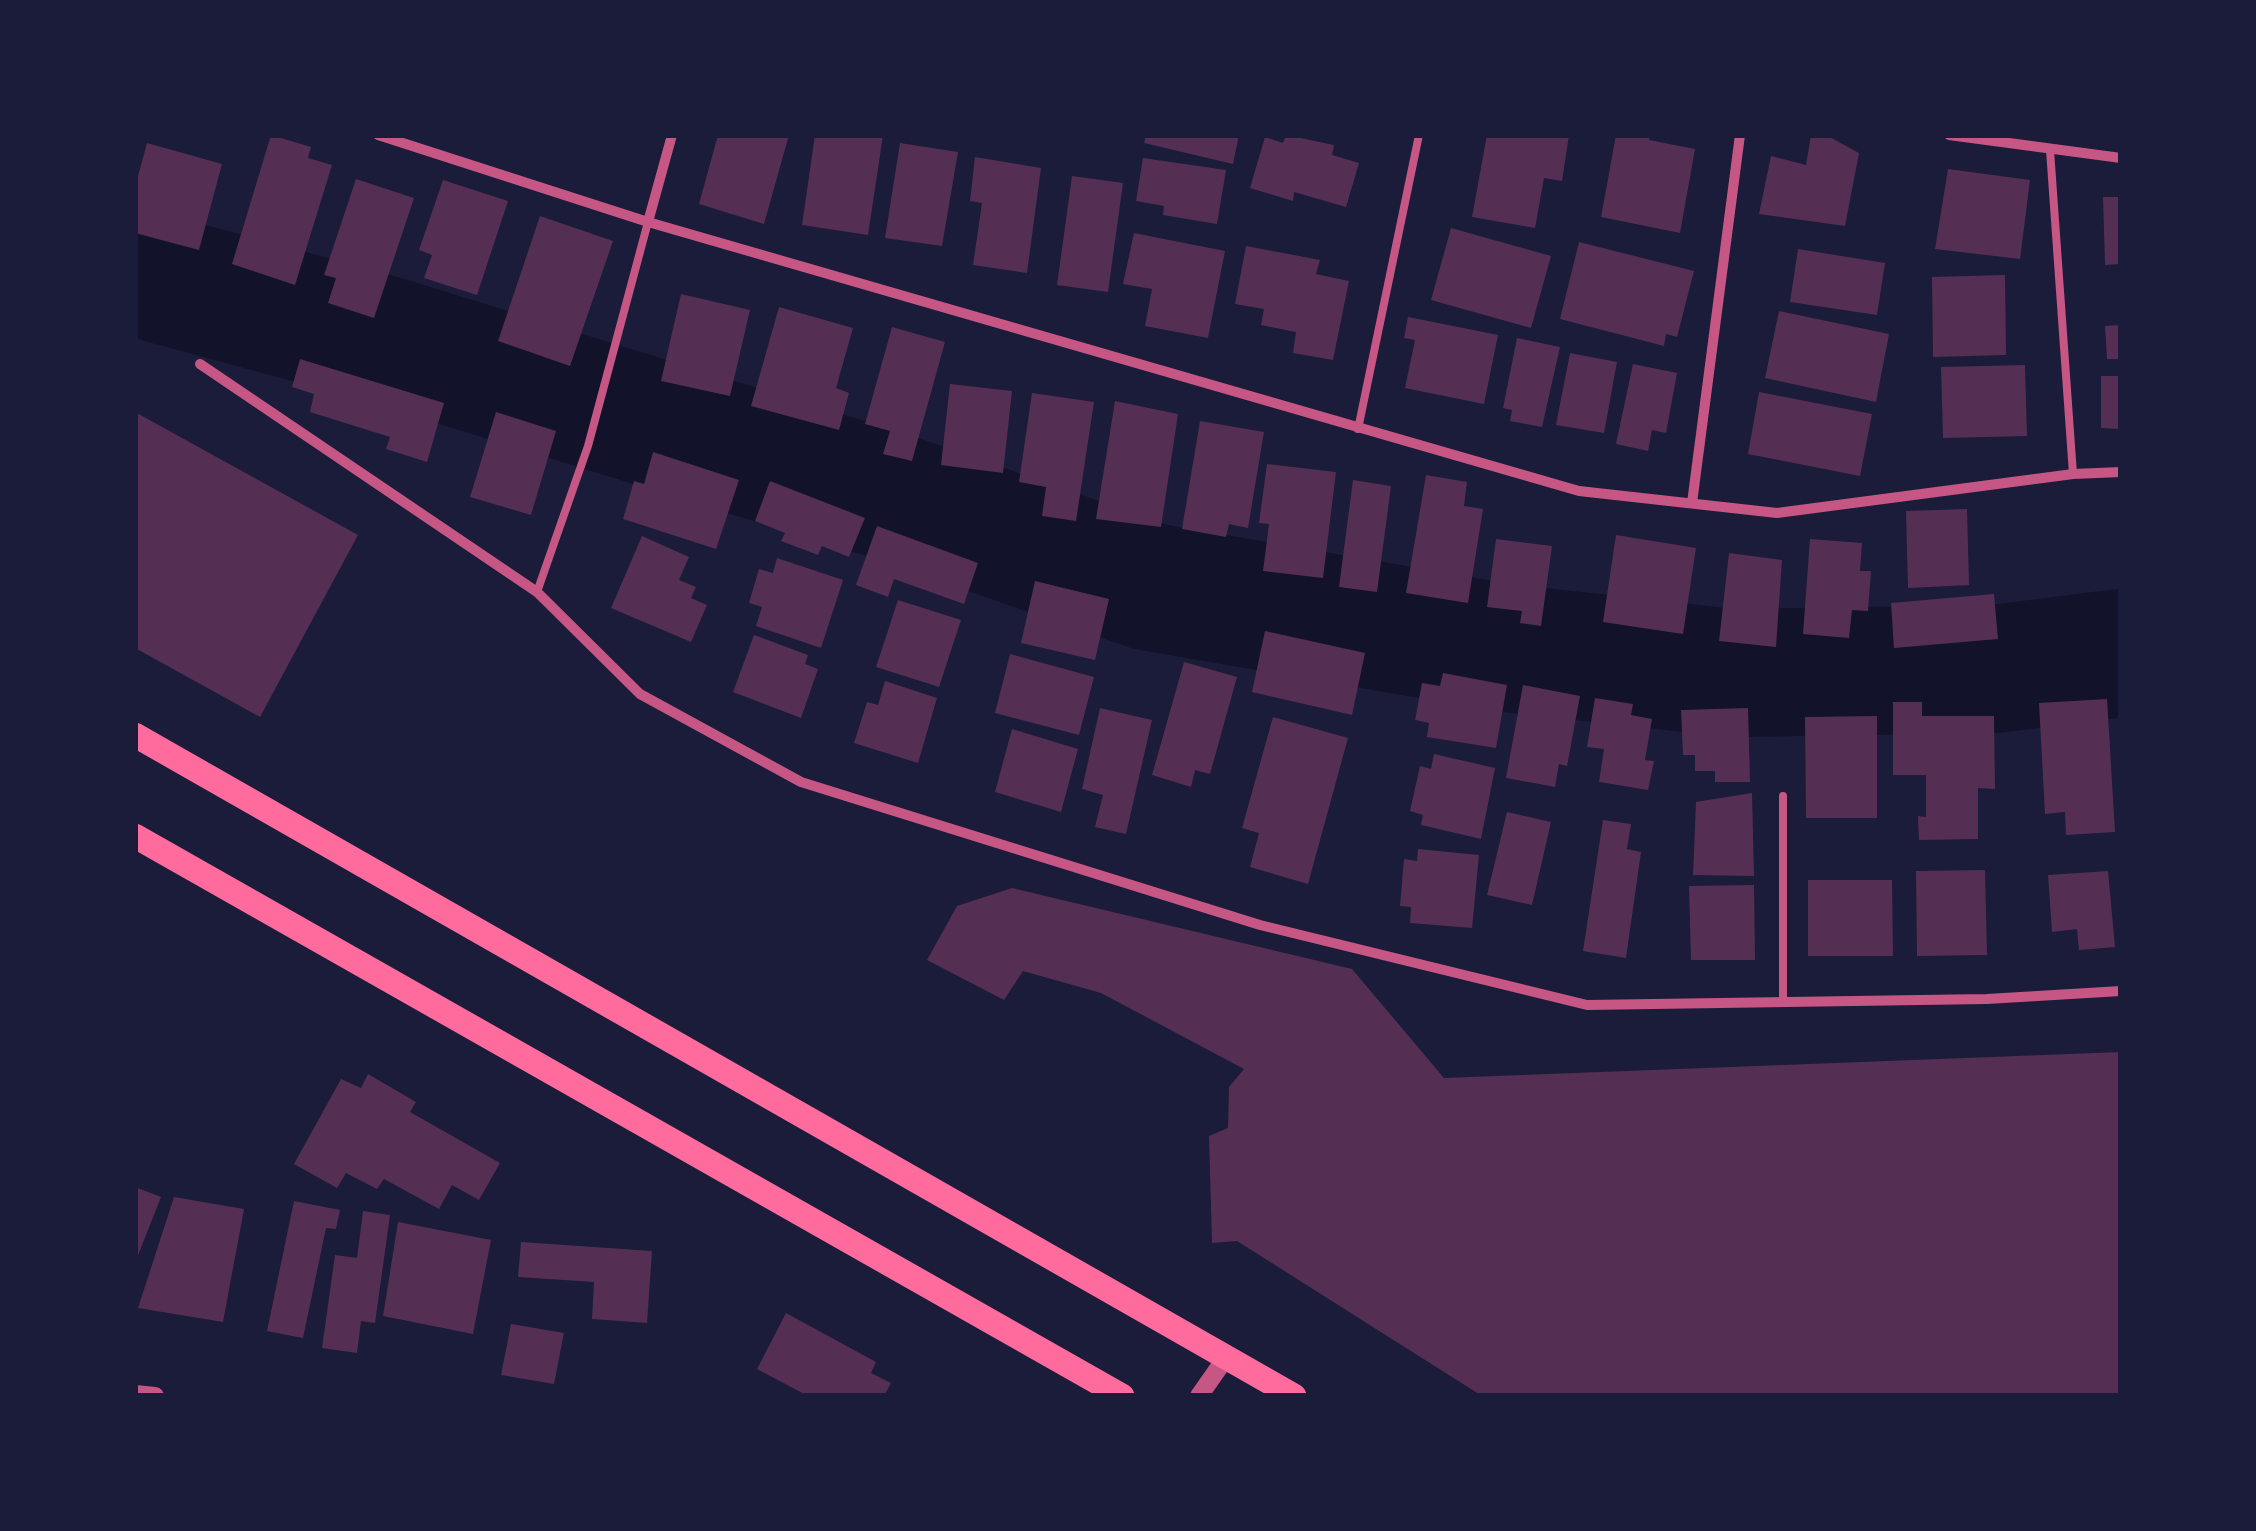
<!DOCTYPE html>
<style>
body{margin:0}
#map{position:relative;width:2256px;height:1531px;overflow:hidden;background:#1b1b3a;font-family:"Asap Condensed",sans-serif}
canvas{display:block}
.frame{position:absolute;inset:0;border:138px solid #1b1b3a;pointer-events:none}
</style>
<div id="map">
<canvas width="2256" height="1531"></canvas>
<div class="frame"></div>
</div>
<script>
const ctx = document.querySelector('canvas').getContext('2d');
ctx.lineJoin = 'round';
const shape = rows => new Path2D(rows.map(r => 'M' + r).join(''));
function trace(path, color, width, dash) { ctx.strokeStyle = color; ctx.lineWidth = width; ctx.lineCap = dash ? 'butt' : 'round'; ctx.setLineDash(dash || []); ctx.stroke(path); }
function fillPath(path, color) { ctx.fillStyle = color; ctx.fill(path, 'evenodd'); }
trace(shape([
 [135,272,378,338,893,497,1151,587,1506,648,1732,673,1994,669,2121,653]
]), '#12122b', 128);
fillPath(shape([
 [271,135,311,147,308,158,332,165,295,285,232,264],
 [718,135,789,135,764,224,699,204],
 [815,135,883,135,868,235,802,225],
 [1146,135,1239,135,1233,164,1144,143],
 [1286,135,1334,145,1332,155,1359,163,1346,207,1294,192,1293,201,1250,188,1265,137,1283,143],
 [1487,135,1569,135,1562,181,1544,178,1535,228,1472,217],
 [1616,135,1650,135,1649,140,1695,149,1680,233,1601,217],
 [1811,135,1826,135,1859,153,1845,226,1759,214,1771,156,1806,165],
 [147,143,222,164,199,250,135,233,135,187],
 [900,143,958,152,942,246,885,238],
 [975,157,1041,168,1027,273,973,265,982,203,970,201],
 [1143,158,1226,170,1217,224,1163,215,1164,206,1136,201],
 [1948,169,2030,180,2020,259,1935,249],
 [1072,176,1123,183,1108,292,1057,285],
 [356,179,414,198,374,318,328,303,336,278,324,275],
 [443,180,508,201,477,295,424,278,432,255,419,250],
 [2103,197,2121,197,2121,264,2105,265],
 [540,216,613,241,570,366,498,341],
 [1451,228,1551,256,1531,328,1431,300],
 [1134,233,1225,251,1208,338,1145,326,1152,289,1123,284],
 [1579,242,1694,271,1677,337,1666,334,1664,346,1560,319],
 [1246,246,1320,260,1316,274,1349,281,1333,360,1293,353,1296,332,1261,325,1264,309,1235,304],
 [1798,249,1885,263,1877,315,1790,302],
 [2005,275,2006,355,1933,357,1932,277],
 [681,294,750,310,730,396,661,381],
 [779,307,853,328,836,388,849,393,839,430,751,406],
 [1779,311,1889,334,1876,402,1765,378],
 [1408,317,1498,335,1484,404,1405,388,1415,340,1404,338],
 [2121,325,2121,359,2107,359,2105,326],
 [892,327,945,342,912,461,883,454,890,431,865,424],
 [1517,338,1560,347,1542,427,1510,421,1512,410,1503,408],
 [1570,353,1617,362,1604,433,1556,425],
 [300,359,444,403,427,462,386,449,390,437,310,412,314,394,292,387],
 [1633,364,1677,373,1666,433,1652,430,1648,451,1616,444],
 [2025,365,2027,436,1943,438,1941,367],
 [2101,376,2121,376,2121,429,2101,428],
 [950,384,1012,391,1003,473,941,465],
 [1759,392,1872,414,1860,476,1748,454],
 [1032,393,1094,402,1076,521,1042,516,1046,487,1019,482],
 [1115,401,1178,414,1161,527,1096,519],
 [135,412,358,535,260,717,135,648],
 [496,412,556,431,531,515,470,497],
 [1200,421,1264,432,1248,528,1229,524,1226,537,1182,529],
 [653,452,739,480,716,549,623,519,634,481,644,484],
 [1267,464,1336,472,1323,578,1263,571,1269,524,1259,523],
 [1426,475,1467,482,1464,506,1483,509,1468,603,1406,593],
 [1353,480,1391,486,1377,592,1339,587],
 [770,481,865,518,849,557,822,546,818,555,781,541,785,533,755,521],
 [1967,509,1969,585,1908,588,1906,511],
 [877,526,978,563,964,604,894,579,888,597,856,585],
 [1616,535,1696,548,1683,634,1603,622],
 [642,536,689,557,679,580,696,587,691,598,707,605,691,642,611,608],
 [1496,539,1552,546,1541,626,1520,623,1522,611,1487,607],
 [1810,539,1862,543,1860,571,1871,571,1868,611,1852,610,1849,638,1803,634],
 [1729,553,1782,560,1776,647,1719,641],
 [777,558,843,580,821,648,756,626,762,607,749,603,759,569,773,573],
 [1035,581,1109,599,1095,660,1021,643],
 [1994,594,1998,639,1894,648,1891,603],
 [898,600,961,620,939,687,876,667],
 [1265,631,1365,653,1352,715,1252,692],
 [754,635,808,655,805,664,818,669,801,718,733,692],
 [1010,654,1094,677,1079,735,995,713],
 [1184,662,1237,677,1210,774,1195,770,1191,787,1152,775],
 [1443,673,1507,685,1496,748,1427,737,1429,723,1415,720,1422,683,1440,686],
 [885,681,937,698,918,763,854,743,867,702,878,705],
 [1523,685,1580,696,1567,766,1559,764,1555,787,1506,778],
 [1595,698,1633,704,1631,715,1652,719,1645,760,1654,761,1648,790,1599,782,1604,749,1587,747],
 [2107,699,2115,832,2066,835,2065,812,2045,814,2039,703],
 [1893,702,1922,702,1922,716,1994,716,1995,789,1978,788,1978,839,1919,840,1918,816,1926,817,1926,775,1893,775],
 [1100,708,1152,720,1126,834,1095,827,1103,795,1082,789],
 [1748,708,1750,782,1715,782,1715,771,1695,771,1695,755,1683,755,1681,710],
 [1877,716,1877,818,1806,818,1805,717],
 [1273,717,1348,738,1308,884,1250,867,1259,833,1242,828],
 [1012,729,1078,749,1061,812,995,792],
 [1434,754,1495,768,1481,839,1421,825,1423,815,1410,811,1420,766,1431,769],
 [1752,793,1754,876,1693,875,1696,802],
 [1507,812,1551,822,1532,905,1487,895],
 [1603,820,1631,824,1627,849,1641,852,1626,958,1583,951],
 [1418,849,1479,855,1472,928,1410,923,1411,907,1400,906,1404,859,1417,861],
 [1985,870,1987,955,1917,956,1916,871],
 [2108,871,2115,947,2079,950,2077,929,2052,932,2048,875],
 [1808,880,1892,880,1893,956,1808,956],
 [1754,885,1755,960,1691,960,1689,886],
 [1012,888,1352,969,1444,1078,2121,1052,2121,1396,1482,1396,1237,1241,1212,1243,1209,1136,1228,1128,1229,1087,1244,1069,1101,993,1023,971,1004,1000,927,960,957,906],
 [368,1074,416,1102,410,1112,500,1163,479,1200,452,1185,439,1209,384,1179,377,1189,346,1173,337,1188,294,1164,341,1079,361,1088],
 [135,1187,161,1197,135,1263],
 [174,1197,244,1209,223,1322,138,1308],
 [294,1201,340,1210,336,1229,326,1228,303,1338,267,1331],
 [363,1211,390,1215,375,1323,361,1321,357,1353,322,1348,335,1255,357,1258],
 [398,1222,491,1240,473,1334,383,1316],
 [521,1242,652,1251,647,1323,592,1319,594,1282,518,1277],
 [786,1313,876,1362,871,1373,891,1383,884,1396,808,1396,757,1369],
 [511,1324,564,1333,554,1384,501,1375]
]), '#542f53');
trace(shape([
 [2050,150,2073,474],
 [1358,429,1419,135],
 [537,592,588,446,648,222],
 [1783,1001,1783,796]
]), '#c65784', 8);
trace(shape([
 [378,135,648,222,1579,491,1777,513,2073,474,2121,472],
 [1949,135,2121,158],
 [648,222,672,135],
 [200,364,537,592,640,694,801,782,1260,925,1587,1005,1987,999,2121,991],
 [1692,503,1740,135]
]), '#c65784', 10);
trace(shape([
 [135,1394,155,1396],
 [1199,1396,1225,1359]
]), '#c65784', 18);
trace(shape([
 [135,735,1294,1396],
 [135,836,1122,1396]
]), '#ff6b9d', 25);
</script>
